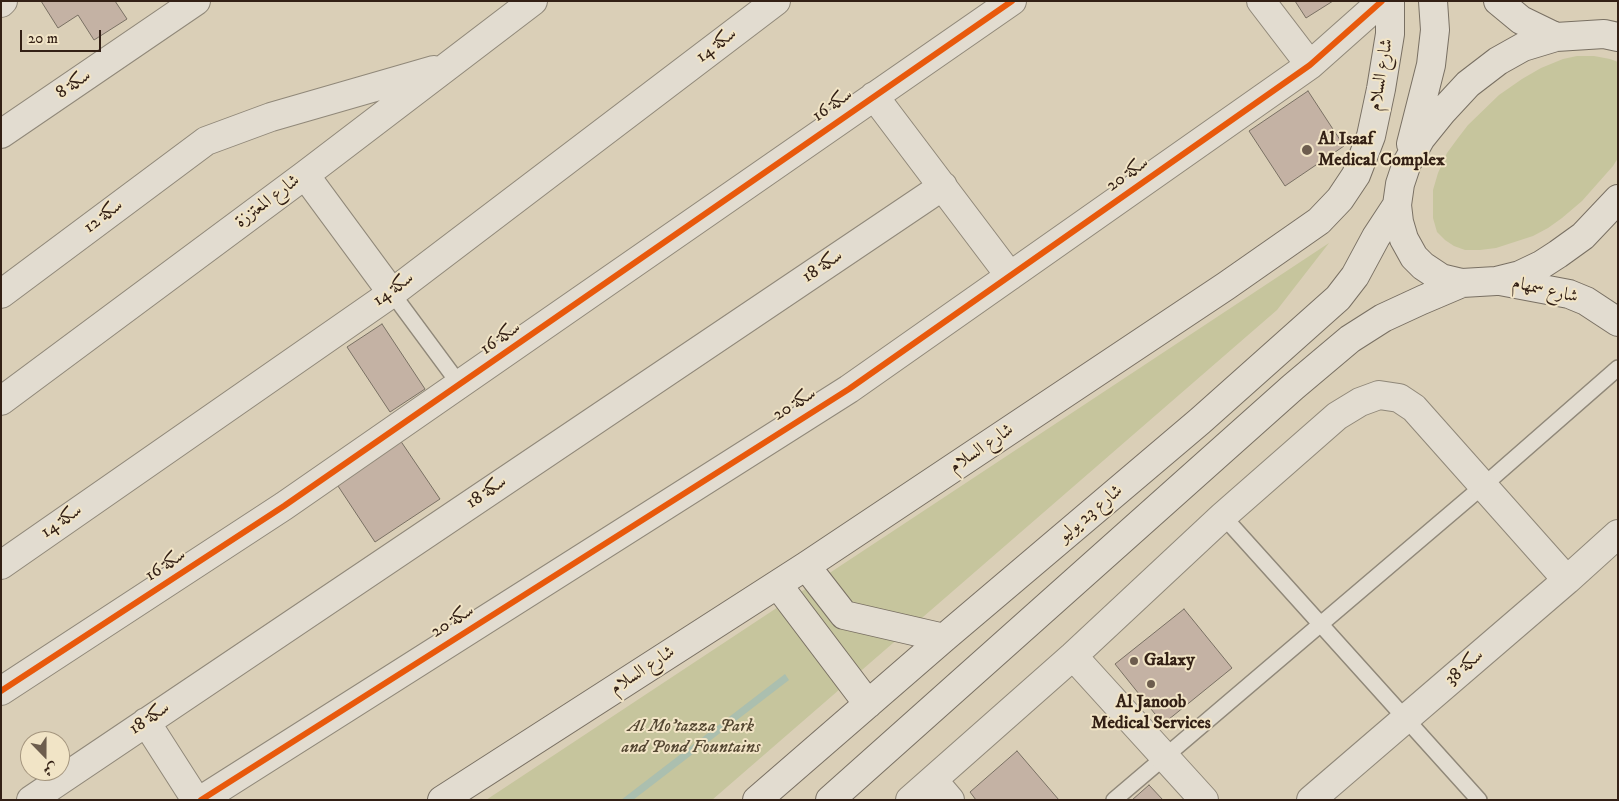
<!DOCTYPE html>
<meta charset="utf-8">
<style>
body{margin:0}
#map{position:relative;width:1619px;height:801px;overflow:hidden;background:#dacfb7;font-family:"IM FELL DW Pica",Amiri,serif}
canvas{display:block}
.frame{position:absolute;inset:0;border:2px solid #332015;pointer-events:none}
.north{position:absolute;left:20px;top:731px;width:50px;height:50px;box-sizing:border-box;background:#f1e4c6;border:1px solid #a5967f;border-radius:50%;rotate:158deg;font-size:14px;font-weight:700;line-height:20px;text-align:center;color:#332015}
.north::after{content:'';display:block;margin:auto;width:18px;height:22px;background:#6d5d4e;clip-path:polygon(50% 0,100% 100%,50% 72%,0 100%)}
.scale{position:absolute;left:20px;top:30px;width:81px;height:22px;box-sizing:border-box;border:2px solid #332015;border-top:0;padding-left:6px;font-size:15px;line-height:18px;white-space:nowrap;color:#332015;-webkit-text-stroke:4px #f1e4c6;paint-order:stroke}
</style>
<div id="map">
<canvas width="1619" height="801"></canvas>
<div class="frame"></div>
<div class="north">ش</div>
<div class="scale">20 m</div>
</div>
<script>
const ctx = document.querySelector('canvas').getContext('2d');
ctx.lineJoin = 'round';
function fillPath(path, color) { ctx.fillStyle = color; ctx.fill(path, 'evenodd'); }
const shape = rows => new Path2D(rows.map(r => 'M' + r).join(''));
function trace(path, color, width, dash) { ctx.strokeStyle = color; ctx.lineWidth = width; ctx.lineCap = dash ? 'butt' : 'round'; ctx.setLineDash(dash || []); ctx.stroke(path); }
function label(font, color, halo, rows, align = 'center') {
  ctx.font = font + ' "IM FELL DW Pica",Amiri,serif'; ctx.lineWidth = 4; ctx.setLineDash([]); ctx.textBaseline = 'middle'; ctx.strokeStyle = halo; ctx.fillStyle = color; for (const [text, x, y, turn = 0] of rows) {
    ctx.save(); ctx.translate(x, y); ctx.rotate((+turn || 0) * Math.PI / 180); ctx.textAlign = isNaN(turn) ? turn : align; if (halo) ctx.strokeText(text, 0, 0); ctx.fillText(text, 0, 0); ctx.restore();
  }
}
fillPath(shape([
 [1577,56,1594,56,1610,59,1618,62,1618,158,1613,166,1582,201,1562,218,1548,228,1533,236,1496,248,1480,250,1465,250,1454,246,1445,240,1437,232,1433,218,1433,190,1438,173,1447,153,1458,138,1468,125,1499,95,1522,79,1541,68,1563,59],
 [1329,243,1277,310,712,800,486,800]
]), '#c6c59d');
fillPath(shape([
 [785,674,789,680,633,800,621,800]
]), '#abbfaf');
const building = shape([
 [41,1,115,1,127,19,94,40,78,15,58,28,41,1],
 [1295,1,1333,1,1306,18,1295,1],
 [1308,91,1344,146,1285,186,1249,131,1308,91],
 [382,324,425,389,390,412,347,347,382,324],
 [400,440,440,499,375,542,336,483,400,440],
 [1184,609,1232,668,1163,724,1115,664,1184,609],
 [1017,751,1059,800,976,800,970,792,1017,751],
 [1149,785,1163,800,1132,800,1149,785]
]);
fillPath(building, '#c4b2a4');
trace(building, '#797063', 1);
const lane = shape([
 [392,293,460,385],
 [1223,516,1479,800],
 [1114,800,1483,486,1618,368]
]);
const street = shape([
 [1261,1,1310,65],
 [1,3,3,1],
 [874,96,1010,276],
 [1,134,196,1],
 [305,175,392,293],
 [1,294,206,141,271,117,434,70],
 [1,401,305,175,533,1],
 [1,565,392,293,776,1],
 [1073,656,1204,800],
 [1,691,284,506,1012,1],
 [146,722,196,800],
 [933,780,950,800],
 [31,800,943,186],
 [201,800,849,389,1310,65,1382,1],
 [910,800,1073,656,1223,516,1337,416,1360,402,1379,395,1399,398,1414,408,1567,580],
 [1311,800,1567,580,1618,534]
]);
const secondary = shape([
 [1498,1,1521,20,1556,37],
 [1618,37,1604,34,1556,37,1523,47,1498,61,1468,84,1442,112,1421,138,1407,163,1400,184,1397,205,1399,222,1404,239,1414,257,1423,266,1441,278,1462,283,1496,281,1520,275,1541,265,1558,254,1583,236,1618,199],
 [1411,144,1431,65,1435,30,1433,1],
 [1500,281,1569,294,1586,301,1618,322],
 [806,566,844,615,944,638],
 [778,585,868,704],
 [442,800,806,566,1226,286,1319,221,1340,199,1356,175,1371,136,1381,89,1390,34,1390,1],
 [757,800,944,638,1200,421,1338,298,1355,276,1376,237,1397,205],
 [830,800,1293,387,1350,339,1383,318,1422,300,1462,283]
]);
trace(lane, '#908879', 18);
trace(street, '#908879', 30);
trace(secondary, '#797063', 30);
trace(lane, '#e2dcd0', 15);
trace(street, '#e2dcd0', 28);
trace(secondary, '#e2dcd0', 28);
trace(shape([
 [1,691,284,506,1012,1],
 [201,800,849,389,1310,65,1382,1]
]), '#e8590c', 6);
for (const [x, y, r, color] of [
 [1307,150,6,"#6d5d4e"],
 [1134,661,5,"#6d5d4e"],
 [1151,684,5,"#6d5d4e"]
]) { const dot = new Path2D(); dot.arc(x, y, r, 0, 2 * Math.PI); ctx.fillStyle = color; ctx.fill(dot); trace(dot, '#f1e4c6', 2); }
label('18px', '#332015', '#f1e4c6', [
 ["سكة 14",717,46,-37],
 ["شارع السلام",1382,75,-80],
 ["سكة 8",74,85,-34],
 ["سكة 16",833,106,-35],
 ["سكة 20",1128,175,-35],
 ["شارع المعتززة",268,202,-37],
 ["سكة 12",104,217,-37],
 ["سكة 18",823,267,-34],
 ["سكة 14",394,290,-36],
 ["شارع سمهام",1545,291,13],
 ["سكة 16",501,339,-35],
 ["سكة 20",795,405,-32],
 ["شارع السلام",982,449,-34],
 ["سكة 18",487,493,-34],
 ["شارع 23 يوليو",1091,514,-40],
 ["سكة 14",62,522,-35],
 ["سكة 16",166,566,-33],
 ["سكة 20",453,622,-32],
 ["سكة 38",1465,668,-41],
 ["شارع السلام",643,671,-33],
 ["سكة 18",150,719,-34]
]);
label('bold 18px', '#332015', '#f1e4c6', [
 ["Al Isaaf",1318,140],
 ["Medical Complex",1318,161],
 ["Galaxy",1144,661],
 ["Al Janoob",1151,703,"center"],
 ["Medical Services",1151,724,"center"]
], 'left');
label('italic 18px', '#544732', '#f1e4c6', [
 ["Al Mo'tazza Park",691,727],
 ["and Pond Fountains",691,748]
]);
</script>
